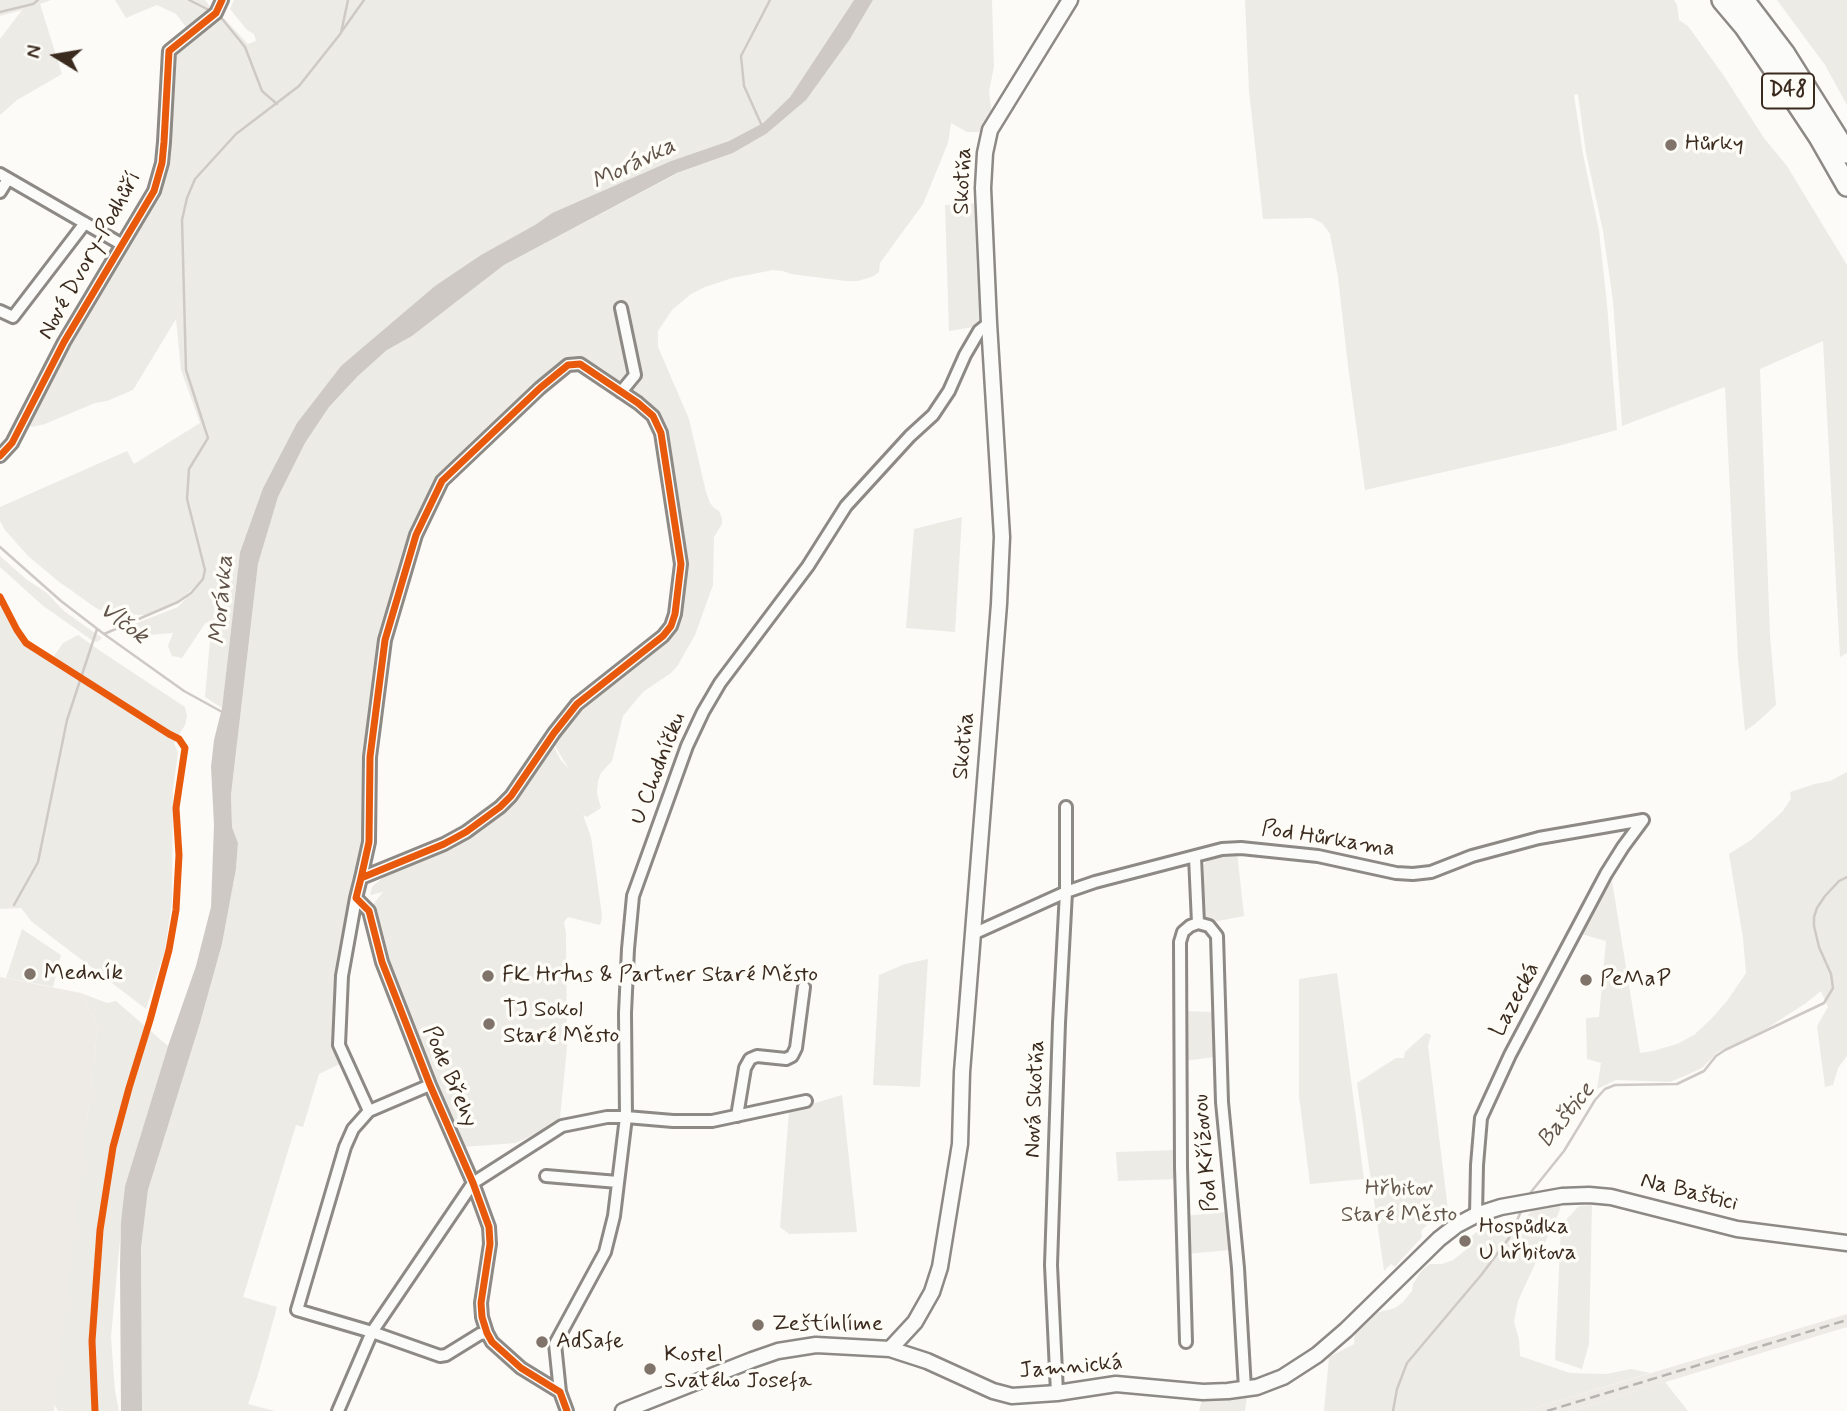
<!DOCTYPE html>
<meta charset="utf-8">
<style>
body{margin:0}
#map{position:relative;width:1847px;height:1411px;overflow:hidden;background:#fcfbf8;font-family:Mynerve,sans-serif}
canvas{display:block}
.north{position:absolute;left:21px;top:21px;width:70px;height:70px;-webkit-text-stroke:5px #fdfcf7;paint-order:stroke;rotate:281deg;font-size:19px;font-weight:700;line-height:28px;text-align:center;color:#3b2a1e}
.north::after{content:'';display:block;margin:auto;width:24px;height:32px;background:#3b2a1e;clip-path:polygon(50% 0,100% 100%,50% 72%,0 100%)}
</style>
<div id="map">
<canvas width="1847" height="1411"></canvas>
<div class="north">N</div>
</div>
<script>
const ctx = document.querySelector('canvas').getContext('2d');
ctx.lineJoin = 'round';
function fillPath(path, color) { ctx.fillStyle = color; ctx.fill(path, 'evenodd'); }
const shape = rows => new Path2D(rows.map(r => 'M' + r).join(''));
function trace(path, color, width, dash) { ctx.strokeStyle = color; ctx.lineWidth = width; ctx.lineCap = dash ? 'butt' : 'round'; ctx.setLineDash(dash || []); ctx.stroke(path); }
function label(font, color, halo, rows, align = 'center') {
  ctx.font = font + ' Mynerve,sans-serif'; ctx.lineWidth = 7; ctx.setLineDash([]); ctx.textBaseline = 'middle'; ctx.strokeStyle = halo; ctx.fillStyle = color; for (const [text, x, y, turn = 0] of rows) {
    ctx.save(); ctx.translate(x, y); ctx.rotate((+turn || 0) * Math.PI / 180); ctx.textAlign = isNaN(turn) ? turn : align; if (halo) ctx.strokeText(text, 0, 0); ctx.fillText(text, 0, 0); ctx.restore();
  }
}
fillPath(shape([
 [0,977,81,993,98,1026,54,1411,0,1411],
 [1847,1314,1847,1327,1570,1411,1525,1411]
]), '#eeebe7');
fillPath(shape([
 [0,0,51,0,40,4,62,74,17,100,0,115,0,39,22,10,0,16],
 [115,0,205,0,214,12,189,31,176,14,157,5,126,18],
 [234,0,854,0,790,97,763,123,729,141,671,161,552,213,341,366,297,424,263,488,240,552,222,708,205,697,210,640,206,622,182,658,172,656,168,646,173,633,138,636,130,631,129,626,178,607,203,579,177,603,148,615,108,614,96,608,58,581,28,556,5,530,0,521,0,507,127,451,134,464,200,423,181,370,176,319,133,390,107,401,95,403,45,424,32,427,24,424,66,345,156,190,173,57,177,49,220,14,248,44,256,41,254,34,247,30,230,9],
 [873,0,992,0,994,67,989,91,992,115,986,132,967,132,951,123,948,143,923,204,880,263,879,272,874,276,858,281,846,281,791,274,783,271,773,270,732,278,705,287,691,294,672,310,658,331,658,347,689,419,706,492,710,503,714,508,719,511,722,518,722,524,714,537,713,585,695,635,678,665,671,673,643,692,623,716,612,761,601,773,598,781,597,793,601,808,587,817,583,815,591,837,602,915,601,923,599,925,568,917,564,922,566,933,567,1047,560,1118,559,1122,516,1143,463,1147,400,1001,389,970,371,907,383,892,370,895,372,887,395,867,497,813,552,743,560,759,569,769,552,741,585,693,610,670,652,638,661,629,672,614,675,551,664,496,654,428,651,418,571,360,434,488,425,502,385,617,368,729,364,837,337,975,333,1045,337,1044,344,1062,319,1074,303,1127,296,1125,243,1297,277,1307,258,1375,248,1404,275,1411,142,1411,141,1248,148,1190,200,1023,222,944,236,869,238,843,232,827,231,795,258,564,278,497,305,443,329,407,358,376,387,350,412,336,504,265,678,173,733,153,766,134,850,39],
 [1245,0,1674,0,1677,5,1679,20,1688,26,1724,76,1764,138,1787,166,1847,265,1847,653,1840,657,1823,341,1760,369,1770,635,1776,705,1755,724,1745,731,1738,659,1725,387,1622,426,1613,301,1603,231,1586,153,1578,94,1574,95,1583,154,1599,231,1607,304,1617,430,1558,446,1365,490,1348,366,1338,277,1330,234,1322,223,1312,218,1263,219,1249,91],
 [1777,0,1847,0,1847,105,1825,65],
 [980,203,985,319,974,327,949,331,945,205],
 [962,517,955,632,906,628,914,529],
 [0,556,26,579,47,593,64,611,102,638,97,642,93,641,42,605,0,567],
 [0,602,21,642,50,662,63,643,78,635,102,652,185,707,187,716,185,725,174,743,178,753,173,789,172,902,165,950,146,1009,32,922,21,908,0,909],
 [1847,772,1847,1056,1838,1068,1833,1085,1825,1087,1817,1026,1828,1007,1821,991,1806,1003,1766,1029,1718,1052,1702,1068,1687,1075,1670,1082,1616,1080,1597,1089,1601,1063,1587,1059,1586,1018,1599,1017,1606,941,1581,934,1607,882,1612,881,1640,1053,1653,1051,1677,1044,1694,1035,1711,1019,1727,1001,1746,973,1743,938,1729,854,1751,840,1782,812,1791,799,1790,792,1815,784,1830,781],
 [1237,852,1244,916,1213,922,1205,917,1203,907,1204,865,1209,857],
 [22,929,61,955,53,987,6,978],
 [928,959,920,1087,873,1085,879,975,905,964],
 [1337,973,1364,1179,1310,1184,1299,1096,1299,979],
 [81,993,107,1003,116,1001,168,1046,125,1186,111,1337,115,1391,119,1411,58,1411,54,1404,98,1026],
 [1183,1011,1214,1012,1214,1057,1184,1061],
 [1426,1033,1431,1035,1428,1046,1449,1218,1441,1224,1435,1223,1432,1220,1421,1231,1422,1237,1402,1259,1395,1267,1391,1264,1384,1271,1357,1083,1396,1058,1404,1058,1405,1052],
 [842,1095,857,1232,789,1234,780,1227,789,1111],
 [1176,1150,1177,1179,1118,1181,1116,1152],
 [1561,1205,1559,1212,1518,1301,1514,1322,1519,1339,1520,1356,1570,1373,1606,1374,1631,1369,1650,1373,1525,1411,1324,1411,1329,1357,1354,1344,1355,1330,1368,1315,1395,1308,1403,1302,1412,1291,1413,1284,1422,1270,1430,1264,1442,1264,1453,1260,1467,1249,1471,1237,1480,1228,1492,1225,1503,1231,1510,1238,1532,1210],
 [1592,1205,1589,1344,1582,1369,1555,1360,1561,1225,1579,1206],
 [1226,1212,1230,1250,1186,1254,1184,1216],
 [1665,1382,1688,1411,1570,1411],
 [1247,1398,1245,1411,1199,1411,1202,1399]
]), '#edebe6');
fillPath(shape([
 [854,0,873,0,850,39,806,100,766,134,733,153,677,173,504,265,412,336,387,350,358,376,329,407,305,443,278,497,258,564,231,795,232,827,238,843,236,869,222,944,200,1023,148,1190,141,1248,142,1411,121,1411,120,1265,121,1222,125,1186,168,1046,196,966,211,907,214,825,211,767,214,740,222,708,240,552,263,488,297,423,341,366,435,286,481,255,535,225,552,213,671,161,729,141,763,123,790,97]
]), '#cec9c4');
trace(shape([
 [189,0,209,10],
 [0,12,33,4,38,0],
 [219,15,245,47,262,91,277,104],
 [342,31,364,0],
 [762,126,744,86,741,56,770,0],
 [0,547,61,601,104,634,184,691,224,713],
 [104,634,178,602,191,593,203,579,205,570,187,499,189,469,208,438,186,370,182,220,187,198,195,179,236,134,299,86,341,33,348,0],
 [14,905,38,862,67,720,97,629],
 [1528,1198,1531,1192,1564,1151,1595,1100,1605,1089,1615,1085,1677,1084,1704,1071,1716,1056,1725,1050,1824,1003,1833,988,1831,974,1819,947,1814,926,1814,917,1817,908,1825,896,1839,881,1847,877],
 [1393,1411,1397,1389,1407,1363,1482,1274,1509,1238,1523,1207]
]), '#cec9c4', 2.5);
const street = shape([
 [0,174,121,244],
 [0,192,8,179],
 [621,308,635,375,621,392],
 [0,311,13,317,85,223],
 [0,456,12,443,64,342,154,191,162,163,164,142,169,51,216,13,222,0],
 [361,878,444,844,466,832,500,807,511,796,554,733,577,704,663,636,671,626,675,614,681,564,661,433,653,416,638,403,580,364,568,365,540,388,442,481,416,535,385,640,370,757,369,842,361,878,356,898,369,911,382,962,430,1085,473,1183,489,1227,490,1244,481,1303,482,1317,487,1333,492,1342,521,1368,560,1392,567,1411],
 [356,898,342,976,339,1045,369,1111],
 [1198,923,1209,926,1217,936,1222,1102,1238,1268,1245,1389],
 [973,934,1066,892,1095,882,1222,849,1241,848,1318,856,1396,873,1413,874,1431,872,1472,856,1539,838,1643,820],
 [430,1085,369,1111,353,1129,345,1147,297,1310,372,1332,440,1356,446,1355,480,1334,487,1333],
 [737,1116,745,1068,750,1059,757,1056,786,1059,792,1056,796,1048,804,987],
 [546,1176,618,1182],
 [1476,1215,1477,1165,1481,1118,1510,1055,1606,874,1623,847,1643,820],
 [1186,1342,1181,1167,1180,942,1183,932,1190,926,1198,923,1195,857],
 [560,1392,555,1344,605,1252,614,1216,626,1117,625,1013,628,949,633,896,687,746,703,712,720,683,808,566,846,506,910,436,933,415,949,391,965,355,979,331,989,323],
 [1057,1393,1051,1265,1059,1023,1066,892,1066,807],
 [338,1411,372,1332,473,1183,562,1126,607,1117,626,1117,673,1121,712,1121,806,1101]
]);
const secondary = shape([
 [890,1349,915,1322,932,1292,940,1267,960,1144,962,1072,999,604,1002,537,989,323,983,188,985,153,990,130,1070,0],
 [623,1411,752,1360,778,1351,816,1345,890,1349,927,1361,993,1391,1012,1396,1057,1393,1116,1384,1203,1392,1228,1391,1257,1387,1283,1377,1317,1355,1346,1330,1439,1239,1457,1225,1476,1215,1501,1207,1562,1196,1589,1195,1611,1197,1737,1229,1847,1243]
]);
const highway = shape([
 [1722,0,1744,26,1783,83,1819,137,1847,186],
 [1744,0,1785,54,1847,153]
]);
trace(street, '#8d8985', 16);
trace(secondary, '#8d8985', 19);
trace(highway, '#8d8985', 24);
trace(street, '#fbfbf9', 10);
trace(secondary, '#fbfbf9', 14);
trace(highway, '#fbfbf9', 19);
trace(shape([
 [1547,1411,1847,1320]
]), '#b6b4b1', 2.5, [10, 5]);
trace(shape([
 [0,456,12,443,64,342,154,191,162,163,164,142,169,51,216,13,222,0],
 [0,597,17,630,26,643,169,734,179,739,185,748,176,808,179,855,176,910,169,950,150,1020,129,1088,113,1147,100,1230,92,1341,95,1411],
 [361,878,444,844,466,832,500,807,511,796,554,733,577,704,663,636,671,626,675,614,681,564,661,433,653,416,638,403,580,364,568,365,540,388,442,481,416,535,385,640,370,757,369,842,361,878,356,898,369,911,382,962,430,1085,473,1183,489,1227,490,1244,481,1303,482,1317,487,1333,492,1342,521,1368,560,1392,567,1411]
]), '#e8590c', 7);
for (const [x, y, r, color] of [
 [1671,145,7,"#7f736a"],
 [30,974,7,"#7f736a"],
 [488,976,7,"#7f736a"],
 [1586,980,7,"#7f736a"],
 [489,1024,7,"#7f736a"],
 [1465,1241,7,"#7f736a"],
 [758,1325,7,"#7f736a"],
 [542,1342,7,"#7f736a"],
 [650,1369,7,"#7f736a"]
]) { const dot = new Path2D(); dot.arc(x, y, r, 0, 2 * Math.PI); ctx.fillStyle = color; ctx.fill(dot); trace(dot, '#fdfcf7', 2.5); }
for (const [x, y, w] of [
 [1788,91,52]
]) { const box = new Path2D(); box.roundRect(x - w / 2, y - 17.5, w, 35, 5); ctx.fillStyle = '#fdfcf7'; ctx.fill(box); trace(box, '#3b2a1e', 2); }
label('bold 21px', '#3b2a1e', null, [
 ["D48",1788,91]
]);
label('23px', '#3b2a1e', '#fdfcf7', [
 ["Hůrky",1685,145],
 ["Medník",44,974],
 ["FK Hrtus & Partner Staré Město",502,976],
 ["PeMaP",1600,980],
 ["TJ Sokol",503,1011],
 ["Staré Město",503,1037],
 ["Hospůdka",1479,1228],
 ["U hřbitova",1479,1254],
 ["Zeštíhlíme",772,1325],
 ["AdSafe",556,1342],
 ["Kostel",664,1356],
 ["Svatého Josefa",664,1382]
], 'left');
label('23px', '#3b2a1e', '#fdfcf7', [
 ["Skotňa",964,181,-88],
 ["Nové Dvory-Podhůří",91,256,-61],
 ["Skotňa",965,746,-85],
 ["U Chodníčku",659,769,-69],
 ["Pod Hůrkama",1328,840,9],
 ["Lazecká",1516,1000,-62],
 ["Pode Břehy",449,1077,67],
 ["Nová Skotňa",1036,1099,-88],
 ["Pod Křížovou",1207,1153,-95],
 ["Na Baštici",1689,1193,14],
 ["Jamnická",1071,1368,-5]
]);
label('23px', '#64574c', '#fdfcf7', [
 ["Hřbitov",1399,1190],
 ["Staré Město",1399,1216]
]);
label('italic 24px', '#615349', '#fdfcf7', [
 ["Morávka",634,165,-26],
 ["Morávka",223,600,-85],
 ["Vlčok",123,624,37],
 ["Baštice",1567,1116,-51]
]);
</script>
